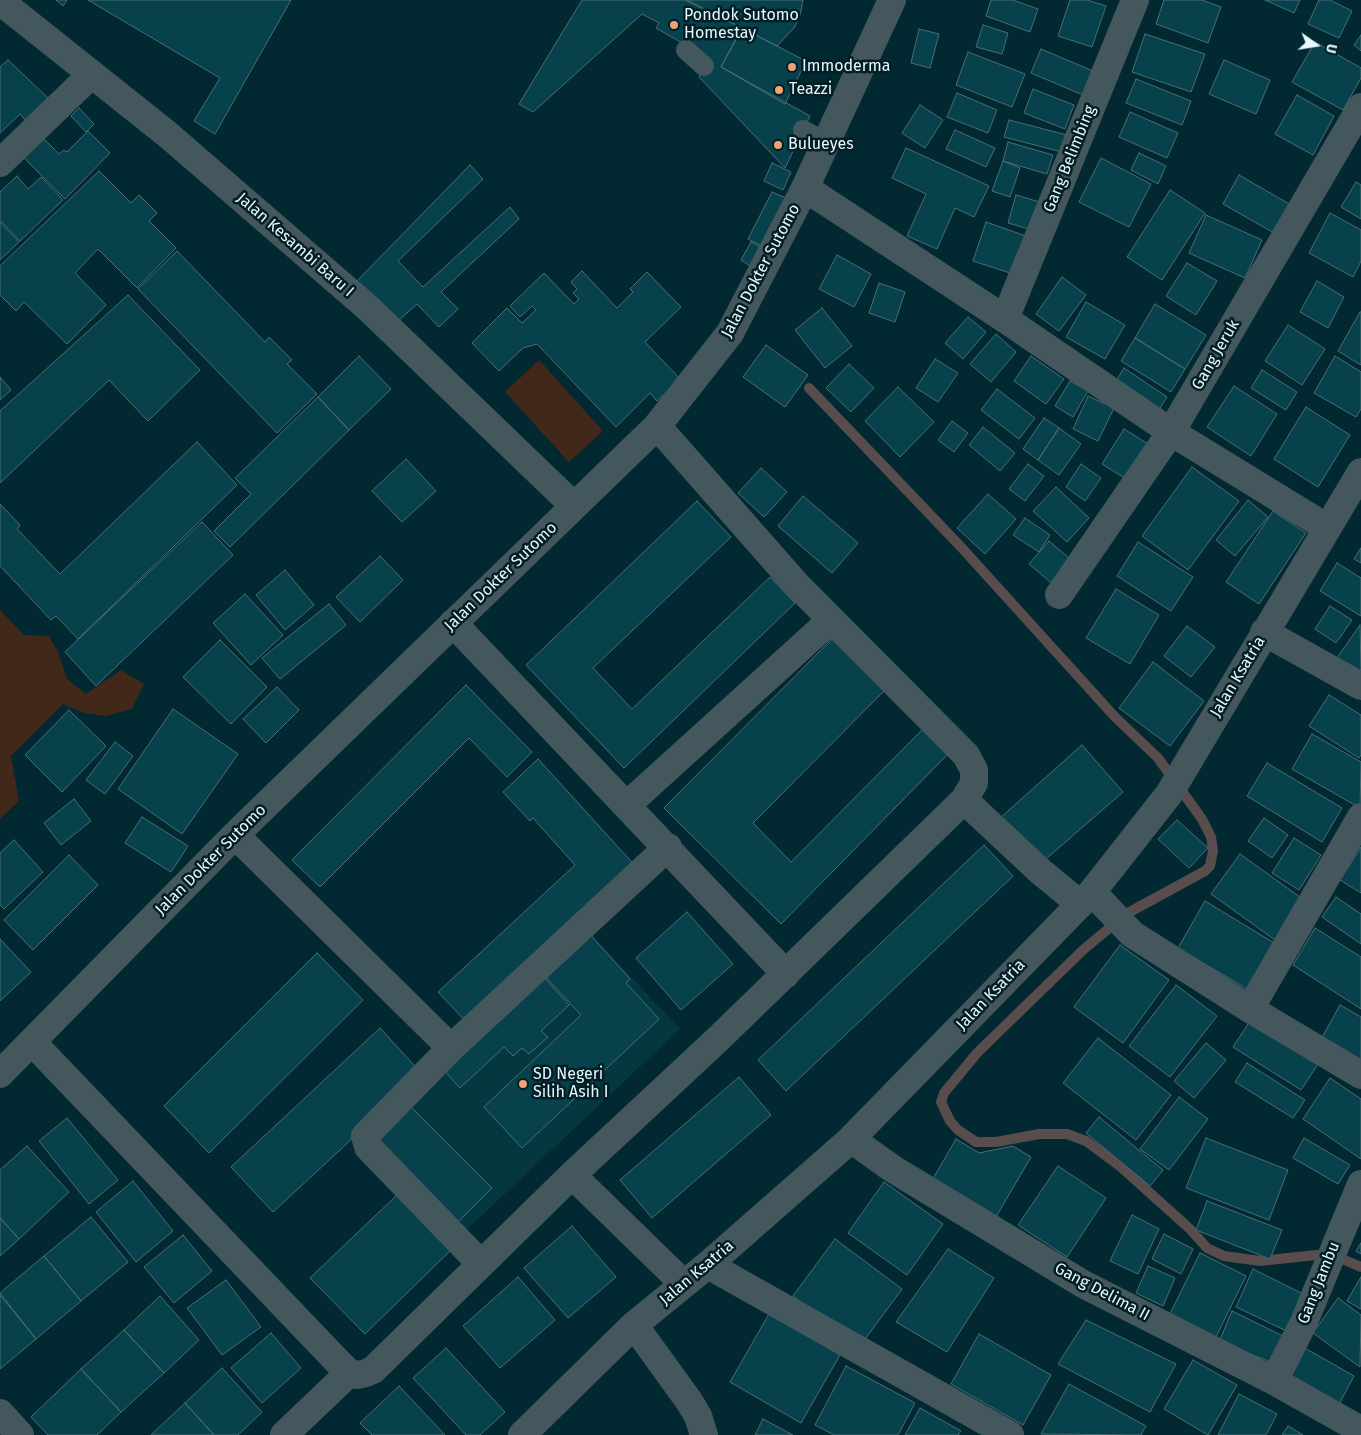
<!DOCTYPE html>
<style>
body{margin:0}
#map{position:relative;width:1361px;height:1435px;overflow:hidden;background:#022931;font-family:"Fira Sans",sans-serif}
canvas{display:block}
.north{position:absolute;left:1291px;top:20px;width:50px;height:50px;-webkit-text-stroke:4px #031e24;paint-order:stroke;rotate:103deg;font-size:14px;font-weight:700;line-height:20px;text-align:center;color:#e5f9fe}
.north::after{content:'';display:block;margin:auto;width:18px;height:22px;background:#e5f9fe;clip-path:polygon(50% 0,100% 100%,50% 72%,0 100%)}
</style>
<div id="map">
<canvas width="1361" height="1435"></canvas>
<div class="north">U</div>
</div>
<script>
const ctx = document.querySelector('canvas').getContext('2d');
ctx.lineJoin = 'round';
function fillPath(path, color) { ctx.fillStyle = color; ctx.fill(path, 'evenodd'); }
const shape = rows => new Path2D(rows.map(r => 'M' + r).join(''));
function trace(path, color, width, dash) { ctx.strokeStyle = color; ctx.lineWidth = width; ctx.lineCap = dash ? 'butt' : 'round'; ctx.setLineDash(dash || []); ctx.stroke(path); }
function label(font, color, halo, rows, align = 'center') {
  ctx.font = font + ' "Fira Sans",sans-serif'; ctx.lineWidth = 5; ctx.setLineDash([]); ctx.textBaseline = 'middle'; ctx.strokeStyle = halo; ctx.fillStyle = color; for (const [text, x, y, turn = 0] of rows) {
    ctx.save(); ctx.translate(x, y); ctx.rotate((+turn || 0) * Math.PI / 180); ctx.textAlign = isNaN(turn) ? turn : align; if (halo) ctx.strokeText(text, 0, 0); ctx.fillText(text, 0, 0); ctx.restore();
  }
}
fillPath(shape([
 [587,930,680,1029,459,1237,366,1139]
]), '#053741');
fillPath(shape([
 [539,360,603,431,569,462,505,392],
 [0,610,24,635,49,636,58,652,67,679,86,694,121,670,144,684,132,709,105,716,84,713,63,704,11,756,19,801,0,819]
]), '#422819');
trace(shape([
 [809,388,961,547,1115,717,1158,758,1202,819,1211,837,1213,851,1210,866,1205,871,1126,914,1083,950,977,1053,944,1093,941,1102,950,1121,958,1130,976,1142,996,1142,1039,1134,1067,1134,1086,1141,1121,1167,1190,1229,1207,1248,1224,1256,1260,1261,1316,1255,1342,1259,1361,1267]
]), '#584c4c', 10);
const building = shape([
 [56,0,67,0,63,6,56,0],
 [88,0,291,0,215,134,194,121,220,78,88,0],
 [582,0,685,0,742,28,721,67,810,116,785,168,699,77,708,58,656,28,659,23,642,14,533,112,519,104,582,0],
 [687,0,803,0,800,16,794,28,777,46,687,0],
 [991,0,1013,0,1038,9,1030,32,986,16,991,0],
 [1070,0,1087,0,1106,6,1092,47,1058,36,1070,0],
 [1164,0,1202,0,1221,7,1208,43,1156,24,1164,0],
 [1265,0,1300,0,1294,13,1265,0],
 [1319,0,1330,0,1352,11,1339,38,1308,24,1319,0],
 [983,25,1008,33,1002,54,976,47,983,25],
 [742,28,806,61,785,104,721,67,742,28],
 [919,29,939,34,930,68,911,63,919,29],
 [1145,34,1205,54,1191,92,1132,72,1145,34],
 [1361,35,1361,51,1354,45,1361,35],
 [1315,42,1361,68,1361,78,1343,110,1292,82,1315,42],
 [1041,49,1093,71,1083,95,1031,73,1041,49],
 [968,52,1025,74,1012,107,956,85,968,52],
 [8,60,48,98,25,120,20,114,0,133,0,67,8,60],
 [1224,60,1270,80,1256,114,1209,94,1224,60],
 [1136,79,1191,101,1182,125,1126,103,1136,79],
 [1033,89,1074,105,1065,129,1024,113,1033,89],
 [957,93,997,110,988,133,947,117,957,93],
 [1297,95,1334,116,1313,155,1275,134,1297,95],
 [920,105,943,120,925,148,902,133,920,105],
 [79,108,94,124,86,132,71,116,79,108],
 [1130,112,1178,133,1167,158,1119,137,1130,112],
 [1009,120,1067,135,1062,152,1004,137,1009,120],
 [955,130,995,148,986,167,946,149,955,130],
 [88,131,110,153,65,199,24,158,44,139,59,154,64,150,67,152,88,131],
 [1008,142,1053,155,1047,174,1003,161,1008,142],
 [906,148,989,186,974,217,955,208,937,249,907,236,926,194,892,178,906,148],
 [1139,153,1166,166,1158,184,1131,170,1139,153],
 [1101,158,1151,184,1129,227,1079,202,1101,158],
 [1003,161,1020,168,1010,197,992,191,1003,161],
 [772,163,791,172,783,190,764,181,772,163],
 [470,165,483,179,398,261,423,287,510,207,519,219,441,292,458,309,439,327,417,304,398,321,355,283,470,165],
 [99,171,131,203,139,195,157,213,149,221,176,248,137,288,98,249,75,273,106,305,67,344,24,302,16,311,0,295,0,266,99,171],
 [1239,175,1291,205,1274,233,1223,204,1239,175],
 [17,176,28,189,41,177,63,200,20,241,0,220,0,192,17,176],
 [1356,182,1361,185,1361,219,1341,207,1356,182],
 [1170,190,1205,213,1162,280,1127,257,1170,190],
 [772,192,786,198,762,246,748,239,772,192],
 [1016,195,1046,204,1039,232,1008,223,1016,195],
 [1330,213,1361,230,1361,261,1353,277,1309,253,1330,213],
 [1206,215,1262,240,1245,278,1189,253,1206,215],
 [0,222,19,242,0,260,0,222],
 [986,222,1026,236,1013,274,973,261,986,222],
 [751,242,761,247,750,266,741,260,751,242],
 [177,251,265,342,269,337,292,360,287,364,317,394,277,433,138,289,177,251],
 [837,255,871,274,854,307,819,289,837,255],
 [1187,263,1217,281,1196,315,1166,296,1187,263],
 [582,271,617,308,633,292,630,289,647,272,681,307,645,342,680,379,657,401,650,393,616,427,537,344,523,348,499,371,472,343,507,308,522,323,536,310,532,306,520,317,510,306,544,273,574,304,579,299,573,293,577,289,571,282,582,271],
 [1062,277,1086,295,1059,331,1036,314,1062,277],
 [1317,281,1344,297,1328,328,1300,312,1317,281],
 [879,283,905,292,895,322,869,313,879,283],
 [128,295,200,370,148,421,109,380,0,483,0,411,128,295],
 [1086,302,1125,325,1105,359,1066,337,1086,302],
 [1155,304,1206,335,1185,369,1135,338,1155,304],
 [822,308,852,346,825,368,795,330,822,308],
 [1360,312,1361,312,1361,365,1338,351,1360,312],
 [968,317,986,332,963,359,945,343,968,317],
 [1288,325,1325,349,1302,385,1265,361,1288,325],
 [996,334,1016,352,991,382,970,364,996,334],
 [1135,338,1185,369,1171,392,1121,361,1135,338],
 [766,345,808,375,785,407,743,377,766,345],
 [359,356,391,389,349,430,318,397,359,356],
 [1031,356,1064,379,1046,404,1014,381,1031,356],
 [1335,356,1361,372,1361,409,1356,417,1314,393,1335,356],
 [935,359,958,373,938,402,916,388,935,359],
 [849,364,874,388,851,412,826,388,849,364],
 [1124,368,1167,397,1157,413,1114,384,1124,368],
 [1262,370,1297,392,1286,410,1251,388,1262,370],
 [0,377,11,390,0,400,0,377],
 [1070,381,1088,391,1073,417,1055,406,1070,381],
 [1234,386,1277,414,1251,456,1207,427,1234,386],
 [898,387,934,422,900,457,865,421,898,387],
 [997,389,1035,418,1019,439,981,410,997,389],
 [1088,396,1114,408,1098,441,1073,429,1088,396],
 [318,397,349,430,230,547,214,531,251,494,235,478,318,397],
 [1306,407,1350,435,1318,487,1274,459,1306,407],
 [1044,418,1059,428,1038,460,1023,449,1044,418],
 [952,421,968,433,954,452,938,440,952,421],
 [983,427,1015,453,1000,471,969,445,983,427],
 [1059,428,1081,444,1059,475,1038,460,1059,428],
 [1124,429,1153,447,1131,482,1102,464,1124,429],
 [197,442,237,485,78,639,56,616,51,620,0,566,0,504,20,525,17,529,60,574,197,442],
 [406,459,436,491,402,522,372,491,406,459],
 [1028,464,1044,476,1025,501,1009,489,1028,464],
 [1081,464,1101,478,1085,501,1066,487,1081,464],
 [1192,467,1239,501,1188,570,1142,536,1192,467],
 [761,468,787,492,764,517,738,493,761,468],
 [1056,487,1089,518,1067,542,1033,511,1056,487],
 [988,494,1016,519,985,554,957,528,988,494],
 [803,496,858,543,832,573,778,526,803,496],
 [1248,500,1268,517,1235,556,1216,540,1248,500],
 [697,501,731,537,593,668,632,709,770,577,795,603,624,768,526,665,697,501],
 [1273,511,1306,533,1259,604,1226,582,1273,511],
 [1025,518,1050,535,1039,552,1013,535,1025,518],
 [202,522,233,555,96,686,65,652,202,522],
 [1049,541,1077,565,1057,588,1029,564,1049,541],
 [1138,542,1193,577,1171,611,1117,576,1138,542],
 [1361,548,1361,563,1354,559,1361,548],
 [380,556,403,580,360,622,336,597,380,556],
 [1337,563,1361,578,1361,616,1320,591,1337,563],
 [285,570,314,605,285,630,256,595,285,570],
 [1116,589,1159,615,1130,664,1086,638,1116,589],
 [245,594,283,635,251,665,213,623,245,594],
 [329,604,346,625,280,679,262,658,329,604],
 [1330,606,1352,620,1336,643,1315,629,1330,606],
 [1360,625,1361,669,1358,674,1337,658,1360,625],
 [1187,626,1215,647,1191,677,1164,656,1187,626],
 [832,639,884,691,753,823,791,862,925,727,950,752,781,924,664,808,832,639],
 [220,640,267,687,231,724,183,677,220,640],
 [1153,662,1204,701,1170,746,1119,708,1153,662],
 [466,685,532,752,507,777,469,738,320,887,292,860,466,685],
 [277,687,299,710,266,743,243,719,277,687],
 [1329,695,1361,715,1361,755,1359,758,1309,726,1329,695],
 [173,709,238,754,182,834,118,789,173,709],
 [69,710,106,746,62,792,25,755,69,710],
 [1312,734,1361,762,1360,808,1292,769,1312,734],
 [115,742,133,756,105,794,86,780,115,742],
 [1082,745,1123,792,1039,865,999,819,1082,745],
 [538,759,639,870,471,1027,438,992,575,865,533,818,530,821,503,792,538,759],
 [1267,763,1342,808,1322,842,1247,796,1267,763],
 [74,799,91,821,61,845,44,823,74,799],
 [142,817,188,846,171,872,125,843,142,817],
 [1264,818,1288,835,1272,858,1248,841,1264,818],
 [1177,820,1208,848,1189,868,1158,839,1177,820],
 [1294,838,1321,855,1299,890,1272,873,1294,838],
 [14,840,43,872,4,909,0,905,0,853,14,840],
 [984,845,1013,876,786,1091,758,1060,984,845],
 [1361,847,1361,893,1340,880,1361,847],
 [1240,854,1304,900,1275,940,1211,894,1240,854],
 [69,855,98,885,33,950,4,920,69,855],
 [1336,897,1361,914,1361,944,1322,917,1336,897],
 [1205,901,1279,946,1252,992,1178,948,1205,901],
 [687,912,733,964,681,1010,636,958,687,912],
 [1315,928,1361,957,1361,1009,1293,965,1315,928],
 [587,931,630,979,626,983,659,1019,522,1148,484,1107,581,1015,542,973,587,931],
 [0,939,31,972,0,1001,0,939],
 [1120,945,1169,980,1123,1043,1074,1007,1120,945],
 [317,953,363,1000,209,1153,164,1106,317,953],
 [541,974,569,1005,541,1031,548,1037,529,1054,522,1048,513,1056,504,1047,460,1088,442,1068,541,974],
 [1176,985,1217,1016,1170,1077,1129,1046,1176,985],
 [1340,1005,1361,1017,1361,1067,1319,1043,1340,1005],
 [1250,1021,1318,1064,1301,1090,1233,1047,1250,1021],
 [380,1028,422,1074,273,1212,231,1167,380,1028],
 [1098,1038,1171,1095,1136,1140,1063,1083,1098,1038],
 [1206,1043,1226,1060,1194,1098,1174,1081,1206,1043],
 [1247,1063,1305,1100,1293,1118,1235,1082,1247,1063],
 [739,1077,771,1115,652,1218,620,1180,739,1077],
 [1330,1078,1361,1099,1361,1159,1303,1119,1330,1078],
 [1179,1097,1208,1119,1169,1170,1140,1149,1179,1097],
 [407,1103,492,1188,454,1226,370,1140,407,1103],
 [1099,1117,1163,1170,1150,1186,1086,1133,1099,1117],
 [67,1118,118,1180,89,1204,39,1141,67,1118],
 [1206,1138,1288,1170,1269,1220,1186,1188,1206,1138],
 [1304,1138,1350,1165,1338,1184,1293,1158,1304,1138],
 [956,1139,979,1153,1013,1146,1031,1157,993,1222,930,1184,956,1139],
 [27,1146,69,1192,19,1239,0,1218,0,1170,27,1146],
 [1058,1166,1106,1198,1067,1257,1018,1225,1058,1166],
 [133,1181,173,1231,136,1262,96,1212,133,1181],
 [884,1182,943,1224,907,1275,848,1233,884,1182],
 [397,1195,450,1251,365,1334,310,1278,397,1195],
 [1207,1201,1282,1230,1270,1259,1196,1230,1207,1201],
 [1132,1215,1159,1229,1138,1274,1110,1261,1132,1215],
 [91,1217,128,1262,81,1301,44,1256,91,1217],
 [0,1218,19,1239,0,1256,0,1218],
 [572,1226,616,1277,568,1318,524,1268,572,1226],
 [1164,1234,1193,1249,1181,1274,1152,1259,1164,1234],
 [183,1235,212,1271,174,1303,144,1267,183,1235],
 [835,1239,902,1289,860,1346,793,1296,835,1239],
 [1361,1243,1361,1254,1356,1251,1361,1243],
 [948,1249,994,1278,947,1352,896,1322,948,1249],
 [1200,1253,1246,1276,1215,1339,1169,1316,1200,1253],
 [44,1256,81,1301,36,1339,0,1293,44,1256],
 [1148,1266,1175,1278,1163,1306,1136,1293,1148,1266],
 [1253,1269,1311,1298,1293,1334,1236,1307,1253,1269],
 [518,1277,555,1320,500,1368,463,1326,518,1277],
 [1361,1277,1361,1309,1347,1301,1361,1277],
 [226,1280,261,1327,222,1355,187,1308,226,1280],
 [0,1295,36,1339,0,1369,0,1295],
 [160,1296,199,1340,164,1373,124,1330,160,1296],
 [1338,1298,1361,1315,1360,1367,1313,1333,1338,1298],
 [1232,1311,1287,1338,1276,1364,1219,1342,1232,1311],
 [769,1314,840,1355,801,1423,730,1382,769,1314],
 [1086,1320,1176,1364,1150,1412,1058,1364,1086,1320],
 [124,1330,164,1373,121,1412,81,1369,124,1330],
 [271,1333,301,1368,262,1403,231,1368,271,1333],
 [979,1334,1051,1375,1023,1425,951,1384,979,1334],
 [1303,1347,1354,1376,1337,1408,1286,1379,1303,1347],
 [446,1348,505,1412,480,1435,466,1435,413,1378,446,1348],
 [1193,1360,1237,1385,1208,1435,1164,1409,1193,1360],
 [846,1366,915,1403,898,1435,834,1435,815,1425,846,1366],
 [222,1368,262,1412,238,1435,214,1435,185,1403,222,1368],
 [81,1369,121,1412,97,1435,48,1435,31,1417,81,1369],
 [1069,1384,1146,1426,1141,1435,1041,1434,1069,1384],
 [399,1386,445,1435,372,1435,360,1423,399,1386],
 [1239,1394,1277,1414,1266,1435,1218,1435,1239,1394],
 [185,1403,214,1435,151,1435,185,1403],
 [920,1408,961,1431,958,1435,905,1435,920,1408],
 [763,1419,793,1435,755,1435,763,1419],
 [1288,1426,1303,1435,1282,1435,1288,1426]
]);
fillPath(building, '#06414c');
trace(building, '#496e76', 1);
trace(shape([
 [686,50,704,66],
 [803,130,826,142]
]), '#43575c', 20);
trace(shape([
 [0,1,167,134,367,307,574,506],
 [0,163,92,74],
 [805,188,1005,319,1171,432,1326,527],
 [1005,319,1135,0],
 [1059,595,1171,432,1361,107],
 [453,623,786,974],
 [1264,632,1361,686],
 [964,800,1040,871,1080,904],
 [627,805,831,620],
 [235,835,451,1048],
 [1092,892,1132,934,1250,1009,1361,1075],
 [1250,1009,1361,817],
 [32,1042,338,1362,349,1373,358,1375,366,1373,373,1370,572,1175,718,1039,964,800,974,783,974,770,966,755,796,584,657,426],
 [0,1074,235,835,657,426,730,333,805,188,892,0],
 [851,1139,893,1169,1083,1284,1274,1381,1361,1430],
 [572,1175,684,1284],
 [481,1264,368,1147,365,1136,451,1048,668,847],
 [708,1265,1010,1435],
 [634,1325,689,1401,698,1416,704,1435],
 [1274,1381,1304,1322,1361,1184],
 [0,1413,20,1435],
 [284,1435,349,1373],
 [522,1435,634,1325,710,1263,849,1141,1092,892,1169,794,1361,472]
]), '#43575c', 28);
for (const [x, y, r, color] of [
 [674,25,5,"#efa377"],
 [792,67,5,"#efa377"],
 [779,90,5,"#efa377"],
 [778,145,5,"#efa377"],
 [523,1084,5,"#efa377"]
]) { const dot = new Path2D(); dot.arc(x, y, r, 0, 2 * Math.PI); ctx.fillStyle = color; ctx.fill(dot); trace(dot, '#031e24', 2); }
label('16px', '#e5f9fe', '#031e24', [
 ["Pondok Sutomo",684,16],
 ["Homestay",684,34],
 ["Immoderma",802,67],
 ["Teazzi",789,90],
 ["Bulueyes",788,145],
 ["SD Negeri",533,1075],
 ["Silih Asih I",533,1093]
], 'left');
label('16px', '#e5f9fe', '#031e24', [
 ["Gang Belimbing",1070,159,-68],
 ["Jalan Kesambi Baru I",295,245,41],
 ["Jalan Dokter Sutomo",761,271,-62],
 ["Gang Jeruk",1216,355,-60],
 ["Jalan Dokter Sutomo",501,577,-44],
 ["Jalan Ksatria",1238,677,-59],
 ["Jalan Dokter Sutomo",211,860,-45],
 ["Jalan Ksatria",991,995,-46],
 ["Jalan Ksatria",697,1273,-40],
 ["Gang Jambu",1319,1283,-68],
 ["Gang Delima II",1102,1292,28]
]);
</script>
